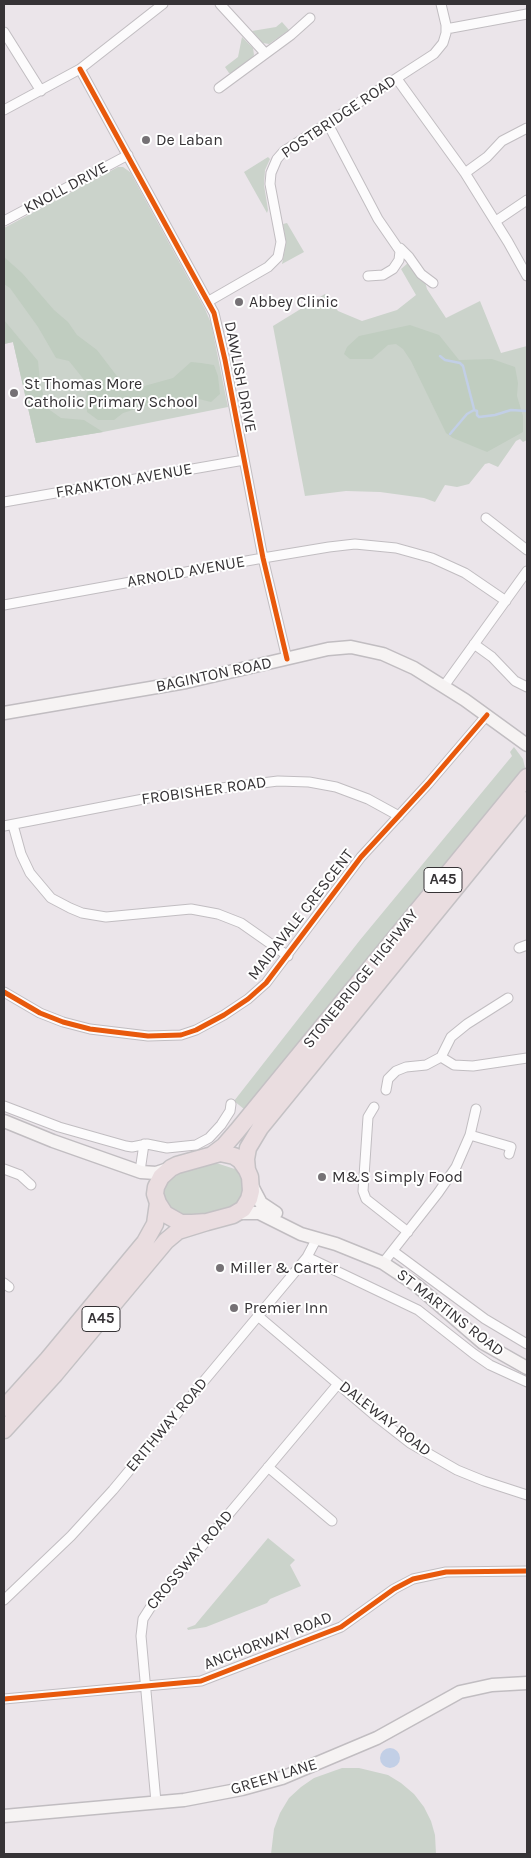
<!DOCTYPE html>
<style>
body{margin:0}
#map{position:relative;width:531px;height:1858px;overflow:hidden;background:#ebe5ea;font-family:Karla,sans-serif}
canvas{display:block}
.frame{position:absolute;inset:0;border:5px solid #363336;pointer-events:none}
</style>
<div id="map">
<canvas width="531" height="1858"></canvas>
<div class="frame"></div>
</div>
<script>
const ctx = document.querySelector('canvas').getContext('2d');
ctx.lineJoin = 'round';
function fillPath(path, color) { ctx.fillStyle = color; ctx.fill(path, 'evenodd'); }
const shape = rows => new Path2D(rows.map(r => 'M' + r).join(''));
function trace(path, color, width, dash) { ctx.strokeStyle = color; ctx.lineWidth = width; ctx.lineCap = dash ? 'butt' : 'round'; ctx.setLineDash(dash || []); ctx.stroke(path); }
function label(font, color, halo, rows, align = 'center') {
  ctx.font = font + ' Karla,sans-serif'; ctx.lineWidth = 4; ctx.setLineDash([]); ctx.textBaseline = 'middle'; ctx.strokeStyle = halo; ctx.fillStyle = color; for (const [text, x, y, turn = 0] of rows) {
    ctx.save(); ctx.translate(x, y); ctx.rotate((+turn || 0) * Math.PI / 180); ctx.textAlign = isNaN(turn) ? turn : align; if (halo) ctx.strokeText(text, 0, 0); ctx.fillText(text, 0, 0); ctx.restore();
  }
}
fillPath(shape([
 [282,22,289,30,269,44,263,43,252,31,276,27],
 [242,37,253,48,254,55,251,59,232,73,229,73,225,67,238,57],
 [268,157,270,159,265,170,264,185,268,210,267,213,244,172],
 [118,167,123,167,130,172,205,309,211,323,228,407,103,432,36,443,13,342,4,344,4,228],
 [287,223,304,252,282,264,286,243,283,224],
 [408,263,425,282,427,289,446,318,480,301,501,353,527,346,527,440,523,442,520,439,516,441,498,467,489,463,485,464,469,484,457,487,445,485,435,502,424,498,380,492,346,491,305,496,273,326,325,294,338,311,362,321,397,310,416,295,401,269],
 [514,747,523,759,525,768,244,1109,234,1101,360,940,512,756,510,752],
 [213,1162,241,1171,243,1193,238,1203,230,1208,192,1218,175,1213,166,1203,163,1193,167,1183,178,1174],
 [268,1538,295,1560,290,1565,301,1586,270,1599,267,1603,206,1627,188,1630,187,1628,195,1625],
 [342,1768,359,1768,388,1775,401,1783,414,1794,424,1807,431,1821,435,1835,436,1854,271,1854,274,1829,280,1813,289,1798,301,1787,314,1778]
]), '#cbd3cb');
fillPath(shape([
 [4,257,22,273,54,310,68,322,77,335,97,350,126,388,137,388,173,378,191,362,201,363,214,365,218,376,220,394,211,402,187,396,175,407,155,403,123,413,114,420,98,420,87,412,86,397,89,386,69,361,56,358,38,327,10,288,4,284],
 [4,320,38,361,40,382,47,408,61,418,84,420,103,432,36,443,13,342,4,344],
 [410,325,439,335,459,360,492,359,515,367,518,383,517,396,523,416,523,432,487,452,453,438,446,433,411,361,403,349,396,344,388,345,372,359,350,359,344,354,347,347,359,336]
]), '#c0cdc0');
fillPath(shape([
 '380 1758a10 10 0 1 1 20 0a10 10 0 1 1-20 0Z'
]), '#c2cfe6');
trace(shape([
 [440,356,445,360,460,363,463,366,474,409],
 [450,434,467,414,474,410,477,411,477,415,479,417,495,415,511,410,527,411]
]), '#c2cfe6', 2.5);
const street = shape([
 [220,4,265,53],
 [446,29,527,14],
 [4,32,41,91],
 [80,69,214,313,225,360,263,558,287,659],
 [397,79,465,173,508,242,527,276],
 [219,88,291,35,310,18],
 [4,110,80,69,163,4],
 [328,124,378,219,400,251,399,260,393,269,383,275,368,276],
 [465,173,487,157,502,141,527,128],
 [4,221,128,155],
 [496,221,527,200],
 [400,248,409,257,421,274,433,283],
 [209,301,268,267,278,257,281,242,270,184,271,173,277,159,284,151,434,54,443,43,446,33,446,25,441,4],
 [4,502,244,460],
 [486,518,527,550],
 [4,605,263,558,329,547,355,544,396,548,432,558,465,573,506,601],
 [474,644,492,657,515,681,527,687],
 [444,686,527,571],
 [13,825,21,854,30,873,51,898,70,908,82,913,106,917,191,909,218,914,241,923,288,956],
 [4,826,164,795,278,781,309,782,336,787,368,799,399,816],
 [519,948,527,945],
 [4,992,40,1013,63,1022,90,1029,148,1036,181,1035,196,1030,224,1015,248,999,266,983,361,857,428,784,487,715],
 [508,998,467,1024,451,1037,441,1057,454,1065,473,1066,527,1058],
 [386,1090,388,1079,396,1071,406,1067,426,1065,441,1057],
 [4,1106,59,1127,126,1146,132,1147,147,1144,167,1148,196,1145,209,1138,221,1125,230,1111,231,1104],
 [374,1107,368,1117,363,1191,366,1199,408,1232],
 [470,1135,511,1147,509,1154],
 [4,1169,20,1175,31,1185],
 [140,1171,144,1144],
 [393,1251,485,1319,527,1344],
 [307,1257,418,1310,474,1354,490,1365,527,1382],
 [383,1263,438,1193,456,1167,470,1135,476,1109],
 [4,1283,9,1287],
 [258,1316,378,1418,410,1443,457,1470,484,1481,527,1495],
 [268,1467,332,1521],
 [4,1600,71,1536,113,1490,294,1273,307,1257,317,1238],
 [4,1699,201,1681,341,1627,394,1589,413,1579,446,1572,527,1571],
 [156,1802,141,1636,143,1619,150,1608,338,1384]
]);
const secondary = shape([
 [4,713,186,682,328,649,351,647,383,654,414,668,465,700,527,745],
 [4,1121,53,1141,141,1172,156,1173,171,1168],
 [251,1184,261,1203,276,1213],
 [238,1213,259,1213,301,1234,336,1244,383,1263,416,1285,483,1343,527,1368],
 [4,1816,184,1800,242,1789,282,1778,377,1738,460,1692,492,1685,527,1683]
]);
const highway = shape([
 [220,1153,234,1156,240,1160,247,1170,250,1177,251,1191,249,1199,243,1209,233,1215,207,1222,192,1223,181,1223,165,1214,158,1203,155,1194,156,1187,161,1177,171,1168,177,1165,220,1153],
 [212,1155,224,1146,237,1131,527,777],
 [247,1170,246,1159,248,1148,260,1128,527,800],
 [4,1408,48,1359,145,1242,155,1224,158,1203],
 [4,1430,55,1374,166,1241,178,1231,207,1222]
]);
trace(street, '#c1bdc1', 11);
trace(secondary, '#c1bdc1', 15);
trace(highway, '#c4c1c4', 19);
trace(street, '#fcfbfc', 9);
trace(secondary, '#f6f3f3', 12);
trace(highway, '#eadde0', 16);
trace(shape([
 [80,69,214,313,225,360,263,558,287,659],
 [4,992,40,1013,63,1022,90,1029,148,1036,181,1035,196,1030,224,1015,248,999,266,983,361,857,428,784,487,715],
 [4,1699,201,1681,341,1627,394,1589,413,1579,446,1572,527,1571]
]), '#e8590c', 5);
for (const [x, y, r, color] of [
 [146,140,5,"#757175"],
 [239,302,5,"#757175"],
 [14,393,5,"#757175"],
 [322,1177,5,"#757175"],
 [220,1268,5,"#757175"],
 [234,1308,5,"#757175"]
]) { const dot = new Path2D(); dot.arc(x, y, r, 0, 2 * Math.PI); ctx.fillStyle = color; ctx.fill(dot); trace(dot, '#fff', 2); }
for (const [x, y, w] of [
 [443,880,38],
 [101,1319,38]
]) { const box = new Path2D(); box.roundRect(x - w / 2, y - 12.5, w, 25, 4); ctx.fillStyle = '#fff'; ctx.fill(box); trace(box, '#363336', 1); }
label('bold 15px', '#363336', null, [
 ["A45",443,880],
 ["A45",101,1319]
]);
label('16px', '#363336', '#fff', [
 ["POSTBRIDGE ROAD",339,117,-34],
 ["KNOLL DRIVE",66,188,-28],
 ["DAWLISH DRIVE",240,377,79],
 ["FRANKTON AVENUE",124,481,-10],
 ["ARNOLD AVENUE",186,572,-10],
 ["BAGINTON ROAD",214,675,-12],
 ["FROBISHER ROAD",204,791,-8],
 ["MAIDAVALE CRESCENT",301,915,-52],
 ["STONEBRIDGE HIGHWAY",361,979,-51],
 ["ST MARTINS ROAD",450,1313,38],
 ["DALEWAY ROAD",385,1419,38],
 ["ERITHWAY ROAD",167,1425,-50],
 ["CROSSWAY ROAD",190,1560,-50],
 ["ANCHORWAY ROAD",268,1641,-21],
 ["GREEN LANE",274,1777,-17]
]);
label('16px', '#363336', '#fff', [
 ["De Laban",156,140],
 ["Abbey Clinic",249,302],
 ["St Thomas More",24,384],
 ["Catholic Primary School",24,402],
 ["M&S Simply Food",332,1177],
 ["Miller & Carter",230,1268],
 ["Premier Inn",244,1308]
], 'left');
</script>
